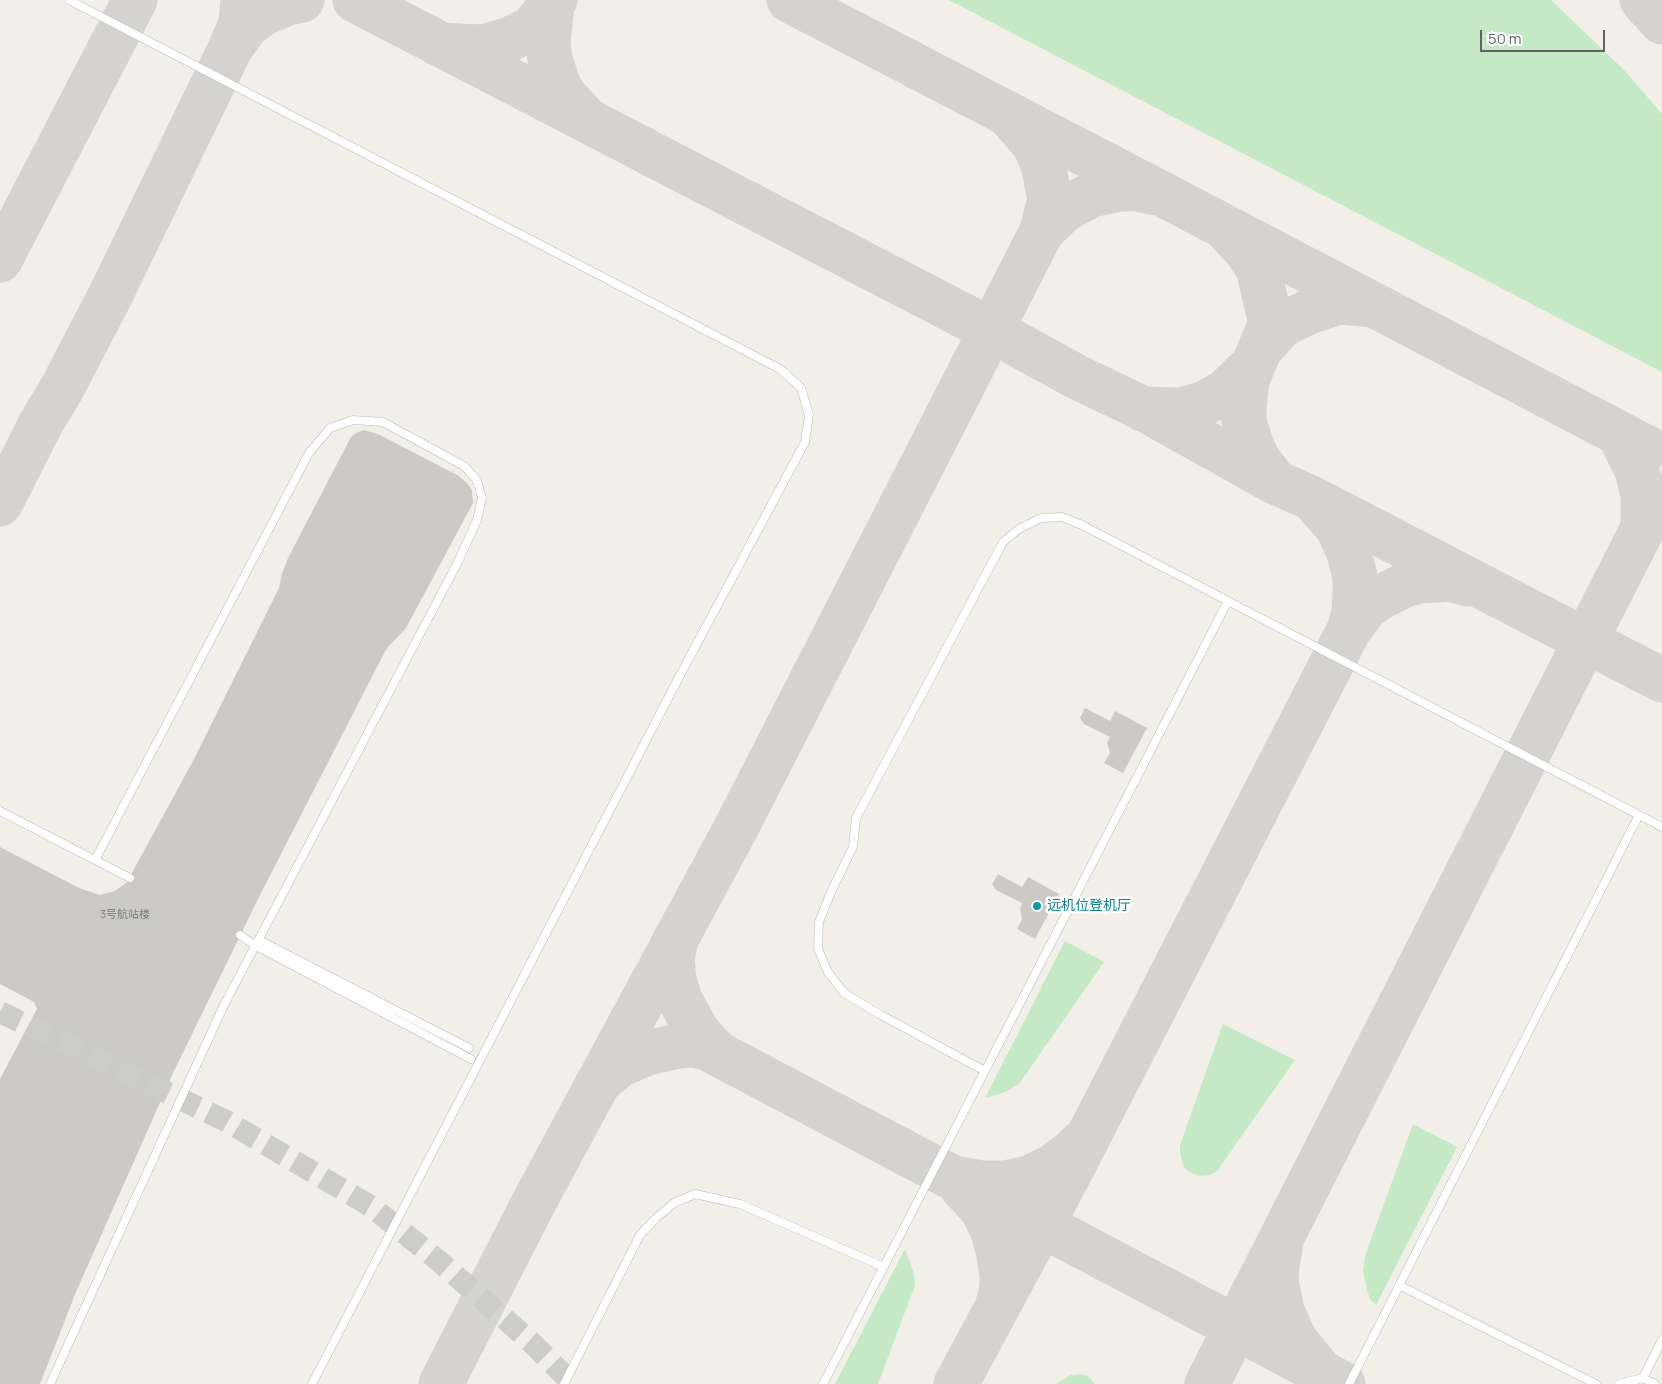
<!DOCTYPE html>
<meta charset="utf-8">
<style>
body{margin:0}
#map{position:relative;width:1662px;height:1384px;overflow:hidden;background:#f1efe8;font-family:Manrope,sans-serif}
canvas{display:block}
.scale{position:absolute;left:1480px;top:30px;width:125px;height:22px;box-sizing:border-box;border:2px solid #5f6368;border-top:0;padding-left:6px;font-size:15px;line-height:18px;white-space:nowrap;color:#5f6368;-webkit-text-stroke:4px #fff;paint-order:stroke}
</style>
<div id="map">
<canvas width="1662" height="1384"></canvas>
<div class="scale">50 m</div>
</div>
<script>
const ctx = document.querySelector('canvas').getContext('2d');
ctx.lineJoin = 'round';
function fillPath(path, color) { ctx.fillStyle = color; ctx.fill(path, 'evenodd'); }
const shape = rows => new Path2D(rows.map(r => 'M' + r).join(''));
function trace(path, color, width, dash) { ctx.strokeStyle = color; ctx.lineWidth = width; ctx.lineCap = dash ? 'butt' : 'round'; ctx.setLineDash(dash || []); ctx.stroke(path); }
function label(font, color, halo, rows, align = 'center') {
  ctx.font = font + ' Manrope,"Noto Sans SC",sans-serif'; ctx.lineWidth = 5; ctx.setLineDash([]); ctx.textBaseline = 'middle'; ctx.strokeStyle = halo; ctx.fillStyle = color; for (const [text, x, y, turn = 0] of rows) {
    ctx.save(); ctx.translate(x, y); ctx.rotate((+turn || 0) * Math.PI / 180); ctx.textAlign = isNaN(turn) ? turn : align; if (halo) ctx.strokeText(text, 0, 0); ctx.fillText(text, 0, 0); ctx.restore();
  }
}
fillPath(shape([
 [949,0,1551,0,1625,71,1662,114,1662,372],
 [1065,941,1104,962,1019,1084,1003,1093,985,1098],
 [1223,1024,1295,1060,1217,1171,1210,1175,1198,1176,1188,1171,1183,1166,1180,1152,1180,1145],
 [1413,1124,1457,1147,1376,1305,1370,1299,1367,1290,1363,1271,1364,1263,1366,1253],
 [905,1249,914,1274,915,1285,878,1384,835,1384],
 [1080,1374,1088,1376,1095,1384,1056,1384,1070,1375]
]), '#c5e8c5');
trace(shape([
 [355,0,991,330,1077,377,1148,411,1275,482,1311,498,1662,680],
 [789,0,1166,196,1647,448],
 [1642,0,1662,22],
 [552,4,548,44,550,59,558,84,564,95,585,118],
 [443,45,473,47,486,46,510,39,532,28,555,0],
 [230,49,246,26,264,13,288,3,302,0],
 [1042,231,1064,210,1091,195,1121,189,1136,189,1156,193],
 [1228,231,1245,249,1258,268,1271,323,1247,380,1244,407,1244,421,1252,447,1258,459,1275,482],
 [0,260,135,0],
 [1261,348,1283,324,1311,311,1339,302,1374,305],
 [1142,409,1180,410,1203,404,1225,392,1251,367],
 [0,504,41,423,61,390,110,296,229,51,241,23,243,0],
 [1349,630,1365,608,1379,598,1407,584,1420,581,1450,579,1467,584],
 [676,939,672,960,674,980,680,1000,698,1032,709,1045,720,1055],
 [597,1084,619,1065,647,1053,678,1046,693,1045,707,1048,1343,1384],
 [961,1179,982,1183,1005,1183,1029,1178,1053,1166,1072,1152,1082,1142],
 [961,1186,982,1209,992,1229,998,1250,1002,1275,1002,1288,998,1304],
 [1280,1248,1277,1265,1276,1281,1282,1311,1295,1340,1317,1367],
 [441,1384,534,1202,737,826,1042,231,1050,199,1043,164,1034,144,1007,113],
 [956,1384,1068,1176,1349,630,1354,612,1355,593,1355,577,1349,553,1338,528,1316,503],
 [1207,1384,1643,528,1643,494,1637,470,1619,434]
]), '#d4d3d0', 45);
fillPath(shape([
 [364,430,380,435,459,476,467,483,472,490,473,503,406,628,387,648,379,663,260,895,174,1071,76,1292,40,1384,0,1384,0,1079,37,1009,34,1002,0,984,0,847,79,888,100,895,115,891,127,882,193,761,279,588,282,574,288,558,351,437,356,433],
 [1085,708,1110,721,1115,711,1147,728,1123,773,1104,763,1110,753,1107,743,1110,737,1084,724,1080,718],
 [998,874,1022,887,1028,877,1059,894,1035,939,1017,929,1022,919,1020,909,1022,903,996,890,992,884]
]), '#cccac5');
trace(shape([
 [0,1012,226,1121,372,1207,440,1262,530,1341,573,1384]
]), '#ccccc8', 22, [22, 11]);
const lane = shape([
 [69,0,780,369,801,388,809,415,805,442,678,679,312,1384],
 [0,811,95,860,309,453,330,428,353,420,383,422,464,466,477,480,482,498,477,520,457,564,224,1005,50,1384],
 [95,860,130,878],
 [240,935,256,946,471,1059],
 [259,940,469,1048],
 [985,1071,879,1014,844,993,828,972,818,949,819,922,831,892,853,847,856,818,1003,542,1019,529,1041,518,1062,517,1082,525,1662,827],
 [1399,1285,1596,1384],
 [1643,1378,1662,1340],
 [564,1384,640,1235,656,1218,674,1203,695,1194,740,1204,884,1267],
 [823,1384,1228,601],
 [1349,1384,1639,815],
 [1619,1384,1643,1378,1655,1384]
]);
trace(lane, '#b5b8bc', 9);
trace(lane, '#fff', 8);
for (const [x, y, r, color] of [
 [1037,906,5,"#0f9aa8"]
]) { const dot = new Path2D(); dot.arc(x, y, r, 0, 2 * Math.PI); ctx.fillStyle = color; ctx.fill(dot); trace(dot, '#fff', 2); }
label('11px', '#7a7d7f', null, [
 ["3号航站楼",125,915]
]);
label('14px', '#0d838f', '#fff', [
 ["远机位登机厅",1047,906]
], 'left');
</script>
